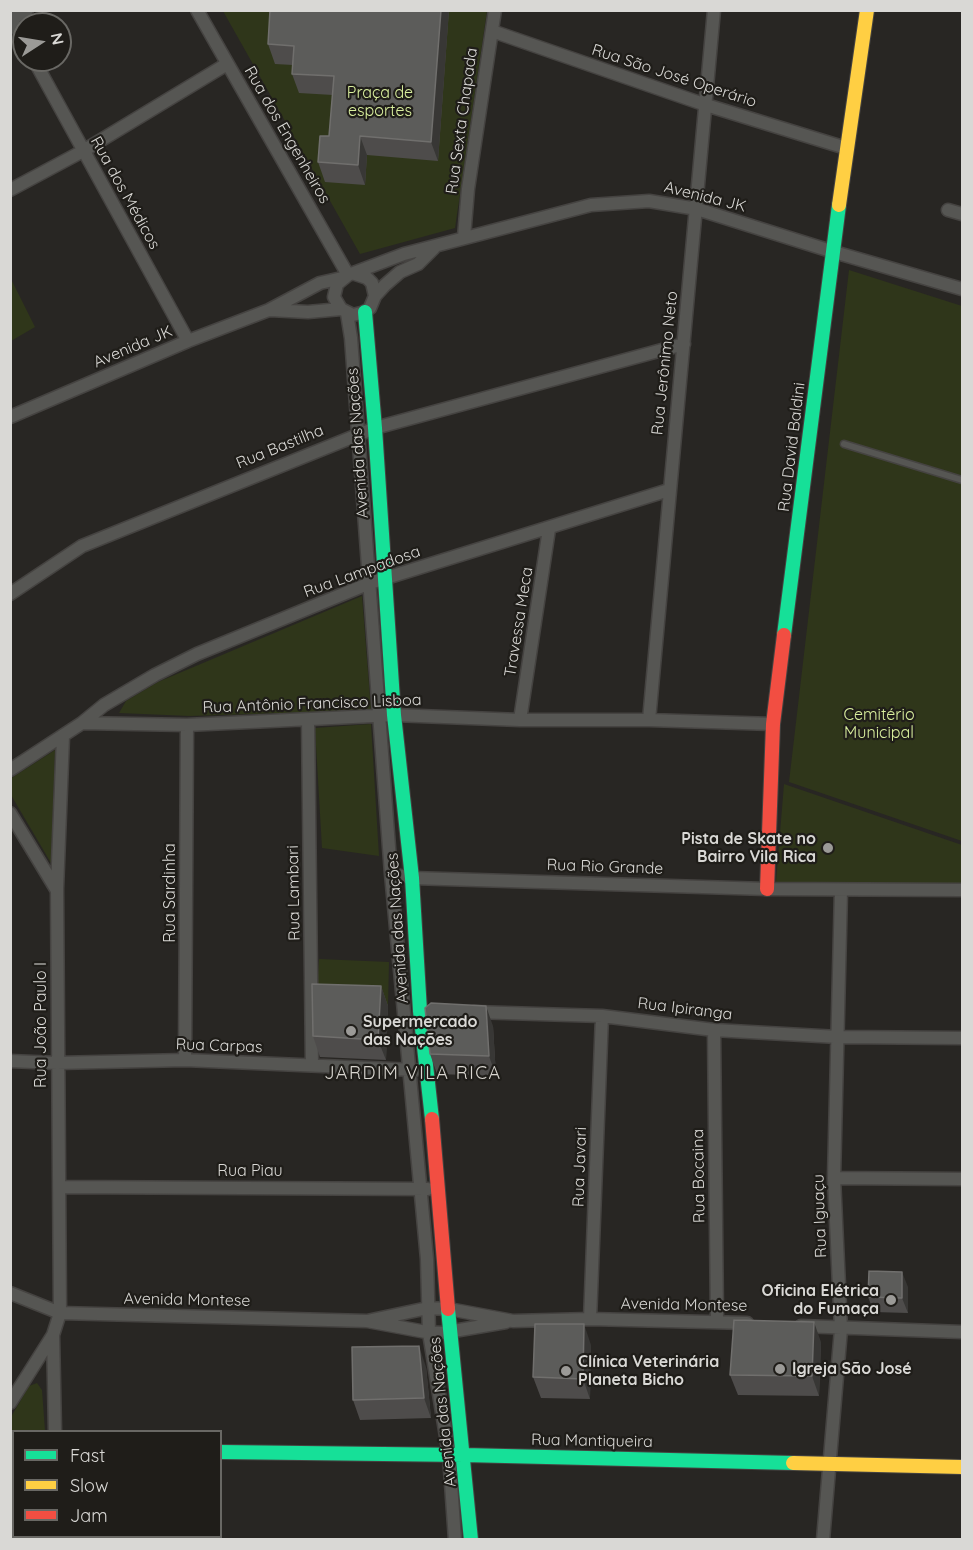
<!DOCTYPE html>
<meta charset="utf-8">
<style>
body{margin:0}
#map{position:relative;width:973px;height:1550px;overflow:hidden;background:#282623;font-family:Quicksand,sans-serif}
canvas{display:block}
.frame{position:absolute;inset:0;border:12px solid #d9d8d5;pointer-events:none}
.legend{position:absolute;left:12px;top:1430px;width:210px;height:108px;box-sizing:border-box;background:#1f1d19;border:2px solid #696864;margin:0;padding:8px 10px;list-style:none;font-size:18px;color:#d9d8d5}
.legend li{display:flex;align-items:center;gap:12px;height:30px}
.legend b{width:30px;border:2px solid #696864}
.north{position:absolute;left:12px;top:12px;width:60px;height:60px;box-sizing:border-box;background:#1f1d19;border:2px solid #696864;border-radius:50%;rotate:78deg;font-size:16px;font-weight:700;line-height:24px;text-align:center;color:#d9d8d5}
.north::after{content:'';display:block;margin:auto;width:21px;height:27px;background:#9b9a97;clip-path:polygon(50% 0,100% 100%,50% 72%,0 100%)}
</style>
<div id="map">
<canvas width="973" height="1550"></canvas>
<div class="frame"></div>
<ul class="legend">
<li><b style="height:8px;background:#16e098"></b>Fast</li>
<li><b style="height:8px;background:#ffcf43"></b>Slow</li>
<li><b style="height:8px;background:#f24e42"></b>Jam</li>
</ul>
<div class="north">N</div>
</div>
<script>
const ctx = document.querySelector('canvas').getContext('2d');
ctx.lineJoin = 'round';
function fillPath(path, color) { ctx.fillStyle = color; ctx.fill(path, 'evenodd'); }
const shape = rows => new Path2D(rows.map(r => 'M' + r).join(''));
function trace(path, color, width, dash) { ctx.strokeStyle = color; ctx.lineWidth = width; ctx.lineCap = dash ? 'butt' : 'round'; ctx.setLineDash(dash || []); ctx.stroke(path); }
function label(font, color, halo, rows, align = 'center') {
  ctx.font = font + ' Quicksand,sans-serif'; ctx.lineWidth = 4.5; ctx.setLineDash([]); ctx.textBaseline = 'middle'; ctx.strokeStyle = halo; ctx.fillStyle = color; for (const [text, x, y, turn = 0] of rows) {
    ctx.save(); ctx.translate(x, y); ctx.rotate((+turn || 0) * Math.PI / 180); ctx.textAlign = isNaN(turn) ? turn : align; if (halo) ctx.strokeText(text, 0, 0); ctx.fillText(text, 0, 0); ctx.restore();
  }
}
fillPath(shape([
 [223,11,487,11,455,228,360,254],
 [849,270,962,306,962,841,789,782],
 [11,279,35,327,11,341,10,341],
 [362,596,371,710,190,716,119,713,126,701,158,682],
 [371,724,379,856,322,848,315,728],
 [55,750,51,863,11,795,10,779],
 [784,784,962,845,962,887,776,882],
 [319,959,389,962,388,1006,316,1004],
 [37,1383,42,1390,45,1431,14,1432,14,1536,47,1537,47,1539,11,1539,11,1417,29,1386]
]), '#2f361a');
const lane = shape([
 [844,444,962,480]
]);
const street = shape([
 [197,10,348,275],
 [10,17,24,42],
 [10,20,27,10],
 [492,31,706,105,846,148],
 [34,60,188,341],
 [10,190,83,151,227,64],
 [948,210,962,214],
 [464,237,468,189,495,10],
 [355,274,367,278,372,283,375,296,370,308,365,312,353,315,341,309,334,297,337,284,348,275,404,254,591,205,649,201,697,209,834,252,962,289],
 [375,296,385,285,400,272,418,264,434,248],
 [270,310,308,312,341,309],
 [347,313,351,338,391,874,427,1259,429,1333,449,1455,455,1540],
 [10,417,188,341,269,310,320,283,342,278],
 [10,594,82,546,375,428,684,344],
 [308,720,312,1065],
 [520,720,549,529],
 [649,720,714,10],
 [82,723,104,705,155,675,197,654,370,583,669,490],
 [10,770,82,723,187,725,394,715,520,720,649,720,773,724],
 [10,813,56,889],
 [391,874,412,878,767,889,962,890],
 [474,1012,602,1016,714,1030,838,1037,962,1038],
 [714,1030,717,1321],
 [185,1060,187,725],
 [10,1061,57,1063,185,1060,415,1070],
 [834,1178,962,1179],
 [60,1187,428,1189],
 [10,1293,60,1313,367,1321,426,1332,442,1333,506,1322],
 [590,1319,602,1016],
 [367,1321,428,1308,449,1309,513,1321,590,1319,747,1323],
 [801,1326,962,1332],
 [10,1403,53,1335],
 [55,1432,53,1335,60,1313,57,889,63,736],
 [56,1536,56,1540],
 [823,1540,841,1329,834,1178,841,890]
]);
const fast = shape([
 [365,312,375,428,394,715,412,878,420,1011,432,1119],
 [784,635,839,205],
 [448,1309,471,1540],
 [220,1452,464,1455,793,1463]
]);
const slow = shape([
 [839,205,867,10],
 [793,1463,962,1467]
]);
const jam = shape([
 [767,889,773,724,784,635],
 [432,1119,448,1309]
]);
trace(lane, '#454341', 9);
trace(street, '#454341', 15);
trace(fast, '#454341', 16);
trace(slow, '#454341', 16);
trace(jam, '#454341', 16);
trace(lane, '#565653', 6);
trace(street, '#565653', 12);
trace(fast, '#16e098', 14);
trace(slow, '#ffcf43', 14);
trace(jam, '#f24e42', 14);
fillPath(shape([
 [449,10,438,161,367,155,365,185,325,182,318,162,329,136,333,95,299,93,292,74,293,65,275,64,268,44],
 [381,986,388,1006,386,1060,320,1057,313,1036],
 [493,1026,496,1076,437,1074,430,1054],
 [908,1287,908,1313,874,1312,868,1297],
 [821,1342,819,1396,738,1395,730,1375],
 [591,1345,590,1399,541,1398,533,1377],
 [426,1367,431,1418,360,1420,353,1400]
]), '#4e4c4b');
fillPath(shape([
 [441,10,449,10,438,161,431,142],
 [360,136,367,155,365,185,358,165],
 [381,986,388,1006,386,1060,378,1040],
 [486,1006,493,1026,496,1076,489,1056],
 [902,1272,908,1287,908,1313,902,1298],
 [814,1322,821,1342,819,1396,812,1376],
 [584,1324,591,1345,590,1399,583,1379],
 [419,1346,426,1367,431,1418,424,1398]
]), '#383735');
const building = shape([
 [270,10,441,10,431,142,360,136,358,165,318,162,320,136,329,136,334,76,292,74,294,46,268,44,270,10],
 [312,984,381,986,378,1040,313,1036,312,984],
 [431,1003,486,1006,489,1056,430,1054,425,1008,431,1003],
 [869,1271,902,1272,902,1298,868,1297,869,1271],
 [734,1320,814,1322,812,1376,730,1375,734,1320],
 [535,1324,584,1324,583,1379,533,1377,535,1324],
 [419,1346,424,1398,353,1400,352,1347,419,1346]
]);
fillPath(building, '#5c5c5a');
trace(building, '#706f6d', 1.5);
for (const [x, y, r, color] of [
 [828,848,6,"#9b9a97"],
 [351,1031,6,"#9b9a97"],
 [891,1300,6,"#9b9a97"],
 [780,1369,6,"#9b9a97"],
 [566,1371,6,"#9b9a97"]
]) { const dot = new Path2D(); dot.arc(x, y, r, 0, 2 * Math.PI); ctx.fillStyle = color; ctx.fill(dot); trace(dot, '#1f1d19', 2); }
label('16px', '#d9d8d5', '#1f1d19', [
 ["Rua São José Operário",674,76,18],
 ["Rua Sexta Chapada",462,121,-82],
 ["Rua dos Engenheiros",287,135,60],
 ["Rua dos Médicos",125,193,61],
 ["Avenida JK",705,197,14],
 ["Avenida JK",133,347,-23],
 ["Rua Jerônimo Neto",665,363,-84],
 ["Avenida das Nações",358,443,-94],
 ["Rua Bastilha",280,447,-22],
 ["Rua David Baldini",792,447,-83],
 ["Rua Lampadosa",362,572,-20],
 ["Travessa Meca",519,622,-81],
 ["Rua Antônio Francisco Lisboa",312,704,-2],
 ["Rua Rio Grande",605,867,2],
 ["Rua Sardinha",170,893,-90],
 ["Rua Lambari",294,893,-91],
 ["Avenida das Nações",398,928,-94],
 ["Rua Ipiranga",685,1009,7],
 ["Rua João Paulo I",41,1025,-90],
 ["Rua Carpas",219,1046,2],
 ["Rua Javari",580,1167,-88],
 ["Rua Piau",250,1171],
 ["Rua Bocaina",699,1176,-91],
 ["Rua Iguaçu",820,1216,-92],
 ["Avenida Montese",187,1300,1],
 ["Avenida Montese",684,1305,1],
 ["Avenida das Nações",443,1412,-96],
 ["Rua Mantiqueira",592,1441,1]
]);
label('16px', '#daf09e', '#1f1d19', [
 ["Praça de",380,93],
 ["esportes",380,111],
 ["Cemitério",879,715],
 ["Municipal",879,733]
]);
label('bold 16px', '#d9d8d5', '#1f1d19', [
 ["Pista de Skate no",816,839,"right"],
 ["Bairro Vila Rica",816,857,"right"],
 ["Supermercado",363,1022],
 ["das Nações",363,1040],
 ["Oficina Elétrica",879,1291,"right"],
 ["do Fumaça",879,1309,"right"],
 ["Clínica Veterinária",578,1362],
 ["Planeta Bicho",578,1380],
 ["Igreja São José",792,1369]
], 'left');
ctx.letterSpacing = '1.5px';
label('18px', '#d9d6d0', '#1f1d19', [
 ["JARDIM VILA RICA",413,1074]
]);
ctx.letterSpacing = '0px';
</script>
